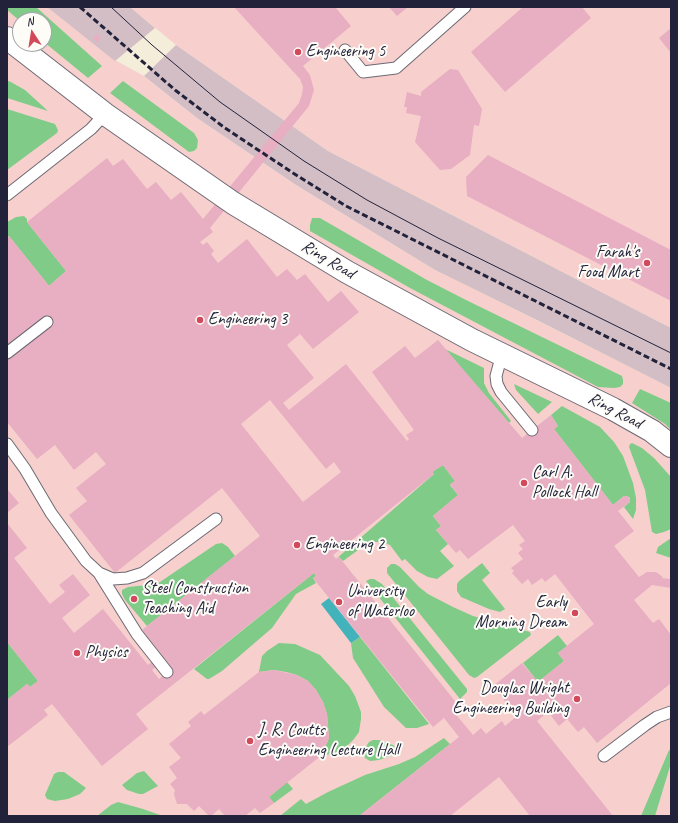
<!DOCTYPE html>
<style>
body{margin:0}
#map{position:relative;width:678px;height:823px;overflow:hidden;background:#f4edda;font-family:Caveat,sans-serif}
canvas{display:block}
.frame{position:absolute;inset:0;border:8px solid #22223b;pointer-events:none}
.north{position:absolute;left:12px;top:12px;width:40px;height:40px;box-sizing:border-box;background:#fdfcf7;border:1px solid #a5a5ac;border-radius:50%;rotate:348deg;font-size:11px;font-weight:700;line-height:16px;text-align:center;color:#22223b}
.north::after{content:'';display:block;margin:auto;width:14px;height:18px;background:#d1495b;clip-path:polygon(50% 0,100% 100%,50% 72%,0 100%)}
</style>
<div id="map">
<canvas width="678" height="823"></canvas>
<div class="frame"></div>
<div class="north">N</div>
</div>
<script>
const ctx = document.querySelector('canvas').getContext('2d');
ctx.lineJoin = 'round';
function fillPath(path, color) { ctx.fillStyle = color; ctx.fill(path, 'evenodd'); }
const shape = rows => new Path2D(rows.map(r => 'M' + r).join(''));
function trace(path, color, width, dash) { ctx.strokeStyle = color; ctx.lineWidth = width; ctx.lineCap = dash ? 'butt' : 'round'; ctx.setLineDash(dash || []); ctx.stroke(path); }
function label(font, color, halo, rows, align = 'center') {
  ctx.font = font + ' Caveat,sans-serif'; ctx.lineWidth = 4; ctx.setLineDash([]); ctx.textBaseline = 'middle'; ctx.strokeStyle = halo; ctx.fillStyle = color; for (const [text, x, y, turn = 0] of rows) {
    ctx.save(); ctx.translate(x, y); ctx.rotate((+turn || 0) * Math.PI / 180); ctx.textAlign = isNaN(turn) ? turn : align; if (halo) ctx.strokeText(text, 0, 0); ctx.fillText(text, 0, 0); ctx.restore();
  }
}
fillPath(shape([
 [7,7,47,7,115,60,144,76,197,118,296,185,435,270,539,321,671,388,671,816,7,816],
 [20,20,44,20,44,44,20,44],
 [130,7,671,7,671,328,328,151,176,45]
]), '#f7d0ce');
fillPath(shape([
 [47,7,130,7,155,28,115,61],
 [176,45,328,151,671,328,671,388,539,321,435,270,296,185,197,118,144,76]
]), '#d2bec4');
fillPath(shape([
 [7,7,36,7,102,66,88,78,44,42,44,20,20,21,7,10],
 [9,81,25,90,48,111,7,98,7,82],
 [123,81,194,133,198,140,197,148,194,151,189,152,110,93],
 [7,109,55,124,58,130,57,133,7,170],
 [24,216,27,219,27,222,66,271,49,286,9,236,7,237,7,222,16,217],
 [312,218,320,218,427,280,466,300,620,375,622,376,623,380,623,384,620,387,614,388,598,387,410,288,310,231,310,225],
 [445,349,484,368,484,383,489,393,511,421,509,423],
 [514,384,552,402,538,414,516,390],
 [640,389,671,403,671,430,665,424,632,403],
 [562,406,600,427,614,442,623,456,633,483,636,498,636,510,633,519,624,507,630,502,630,498,627,496,624,496,613,505,554,429,558,426,551,415],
 [632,443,642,448,654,458,671,477,671,529,664,532,656,534,652,532,645,490,629,447,630,444],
 [443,465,455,481,450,485,458,495,433,516,441,526,436,530,448,544,440,551,454,566,437,579,428,577,417,571,405,559,402,561,390,545,382,542,374,542,361,548,343,561,339,557,336,559,434,474,432,472],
 [671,538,671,558,656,553,658,547],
 [222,543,228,547,235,556,147,626,125,600,122,594,122,590,128,587,157,584,216,544],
 [482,563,490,573,482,580,505,609,500,612,489,609,461,597,457,591,457,584,459,581],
 [391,564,395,564,400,567,419,587,428,594,453,607,473,616,530,632,531,635,477,677,474,678,469,675,387,573,387,568],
 [314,573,316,576,313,578,316,583,296,594,272,628,222,671,209,679,207,679,194,669],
 [370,579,374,579,382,584,467,689,467,692,460,699,366,581],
 [558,635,567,646,558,653,564,661,538,682,523,663],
 [360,637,429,724,417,728,406,728,384,707,353,658,351,643],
 [7,642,38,681,30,687,27,684,7,700],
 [279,643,295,644,320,655,349,686,355,696,361,712,361,719,359,732,354,739,343,750,333,754,322,755,329,738,327,714,323,702,316,690,308,681,297,675,286,672,274,670,259,672,262,656,267,651],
 [444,738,450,744,359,816,280,816,301,799,306,804,328,792,365,775,399,764,415,757],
 [373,740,379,740,393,745,396,747,397,750,396,753,393,755,379,760,370,761,365,758,364,755,365,748,369,742],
 [669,750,671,751,671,763,655,816,641,816],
 [144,771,158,786,143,794,139,794,127,790,122,785,137,773],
 [58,772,64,772,86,788,80,794,68,799,55,801,47,799,45,795,54,774],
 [287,782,293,789,274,803,269,797],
 [118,802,143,809,163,816,97,816,111,805]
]), '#81cb88');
fillPath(shape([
 [329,598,360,637,351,643,321,604]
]), '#42b3bb');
fillPath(shape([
 [234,7,335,7,351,26,303,66,310,75,314,90,309,106,210,228,213,232,200,242,203,245,207,242,214,251,211,254,218,263,247,239,277,277,287,269,297,280,305,274,328,302,341,291,359,312,313,349,300,334,287,345,314,378,283,403,289,410,346,364,407,441,409,439,406,435,414,430,372,372,405,346,415,358,438,340,522,438,551,415,558,426,554,429,613,505,624,496,627,496,630,499,630,502,618,511,634,531,614,546,639,577,647,572,656,572,663,577,661,578,671,579,671,588,652,585,634,600,653,623,659,619,671,635,671,683,597,743,584,727,578,732,567,719,559,726,548,712,537,721,613,816,530,816,499,777,450,816,359,816,459,737,444,718,433,727,313,578,316,576,314,573,136,714,148,729,102,766,52,704,44,710,48,715,7,747,7,700,27,684,30,687,38,681,7,642,7,523,27,548,14,558,50,604,65,592,59,585,73,574,90,595,62,618,74,633,103,609,148,665,161,654,142,630,260,536,222,488,115,573,69,515,87,501,76,488,106,464,96,452,74,470,55,445,37,459,7,422,7,359,52,323,47,316,7,348,7,237,9,236,49,286,66,271,27,222,107,158,113,166,123,159,147,189,156,182,171,200,181,192,203,219,299,103,302,94,303,87,300,79],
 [270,400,326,469,334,462,341,472,303,502,241,424],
 [443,465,455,481,450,484,458,495,433,516,441,526,436,530,456,553,460,550,468,559,513,525,525,541,519,545,523,549,518,553,523,559,511,568,514,571,512,573,522,584,528,579,532,585,542,578,545,582,555,574,594,624,558,653,564,661,538,682,522,663,493,686,517,716,505,726,502,721,486,734,481,728,473,735,453,711,459,706,339,557,336,559,333,555,434,474,432,472],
 [165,659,172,668,159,679,152,670],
 [389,7,408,7,397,16],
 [523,7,582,7,591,18,505,92,471,52],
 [671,28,671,53,659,38],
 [97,34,101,38,97,43,93,38],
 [450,69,458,70,482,109,479,126,474,125,470,155,451,169,440,170,415,142,421,116,406,113,407,107,404,107,407,92,421,96,421,92],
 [488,155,671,250,671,301,467,196,466,177],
 [7,489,19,503,7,513],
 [274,670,297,675,308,681,316,690,323,702,327,714,329,738,322,755,269,797,274,803,260,813,255,808,245,816,225,816,219,809,211,816,209,816,199,806,194,811,187,804,177,804,174,794,175,790,170,784,177,778,169,767,181,758,169,744,191,726,188,722,201,711,204,715,259,672]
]), '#e8aec2');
const service = shape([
 [345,50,363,72,396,68,465,7],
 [7,195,91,129,105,114],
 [7,353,47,322],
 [502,354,496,376,497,384,501,392,532,430],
 [7,444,25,469,51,513,86,561,99,573,113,579,127,578,143,573,216,519],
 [99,573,137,634,167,672],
 [604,756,645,725,657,717,671,712]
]);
const minor = shape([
 [7,38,105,114,233,203,347,272,472,340,613,409,652,431,671,446]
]);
trace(service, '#6c6973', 13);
trace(minor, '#6c6973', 24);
trace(service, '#fff', 11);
trace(minor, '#fff', 22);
trace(shape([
 [111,7,152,45,220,102,304,161,367,200,438,238,671,353]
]), '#22223b', 1);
trace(shape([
 [80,7,175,90,225,128,293,173,346,206,671,369]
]), '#22223b', 3, [6, 3]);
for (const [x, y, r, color] of [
 [298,52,4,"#d1495b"],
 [647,263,4,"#d1495b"],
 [200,320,4,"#d1495b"],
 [524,483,4,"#d1495b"],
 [297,545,4,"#d1495b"],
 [134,599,4,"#d1495b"],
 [339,602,4,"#d1495b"],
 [575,613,4,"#d1495b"],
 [77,653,4,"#d1495b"],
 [577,699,4,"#d1495b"],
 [250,741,4,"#d1495b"]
]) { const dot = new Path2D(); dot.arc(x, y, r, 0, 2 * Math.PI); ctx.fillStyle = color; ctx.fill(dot); trace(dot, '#fdfcf7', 1.5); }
label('17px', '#22223b', '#fdfcf7', [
 ["Engineering 5",306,52],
 ["Farah's",639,253,"right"],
 ["Food Mart",639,273,"right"],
 ["Engineering 3",208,320],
 ["Carl A.",532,473],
 ["Pollock Hall",532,493],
 ["Engineering 2",305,545],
 ["Steel Construction",142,589],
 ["Teaching Aid",142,609],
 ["University",347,592],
 ["of Waterloo",347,612],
 ["Early",567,603,"right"],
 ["Morning Dream",567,623,"right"],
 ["Physics",85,653],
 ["Douglas Wright",569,689,"right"],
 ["Engineering Building",569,709,"right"],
 ["J. R. Coutts",258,731],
 ["Engineering Lecture Hall",258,751]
], 'left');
label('17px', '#22223b', '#fdfcf7', [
 ["Ring Road",328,260,31],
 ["Ring Road",615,411,28]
]);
</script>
